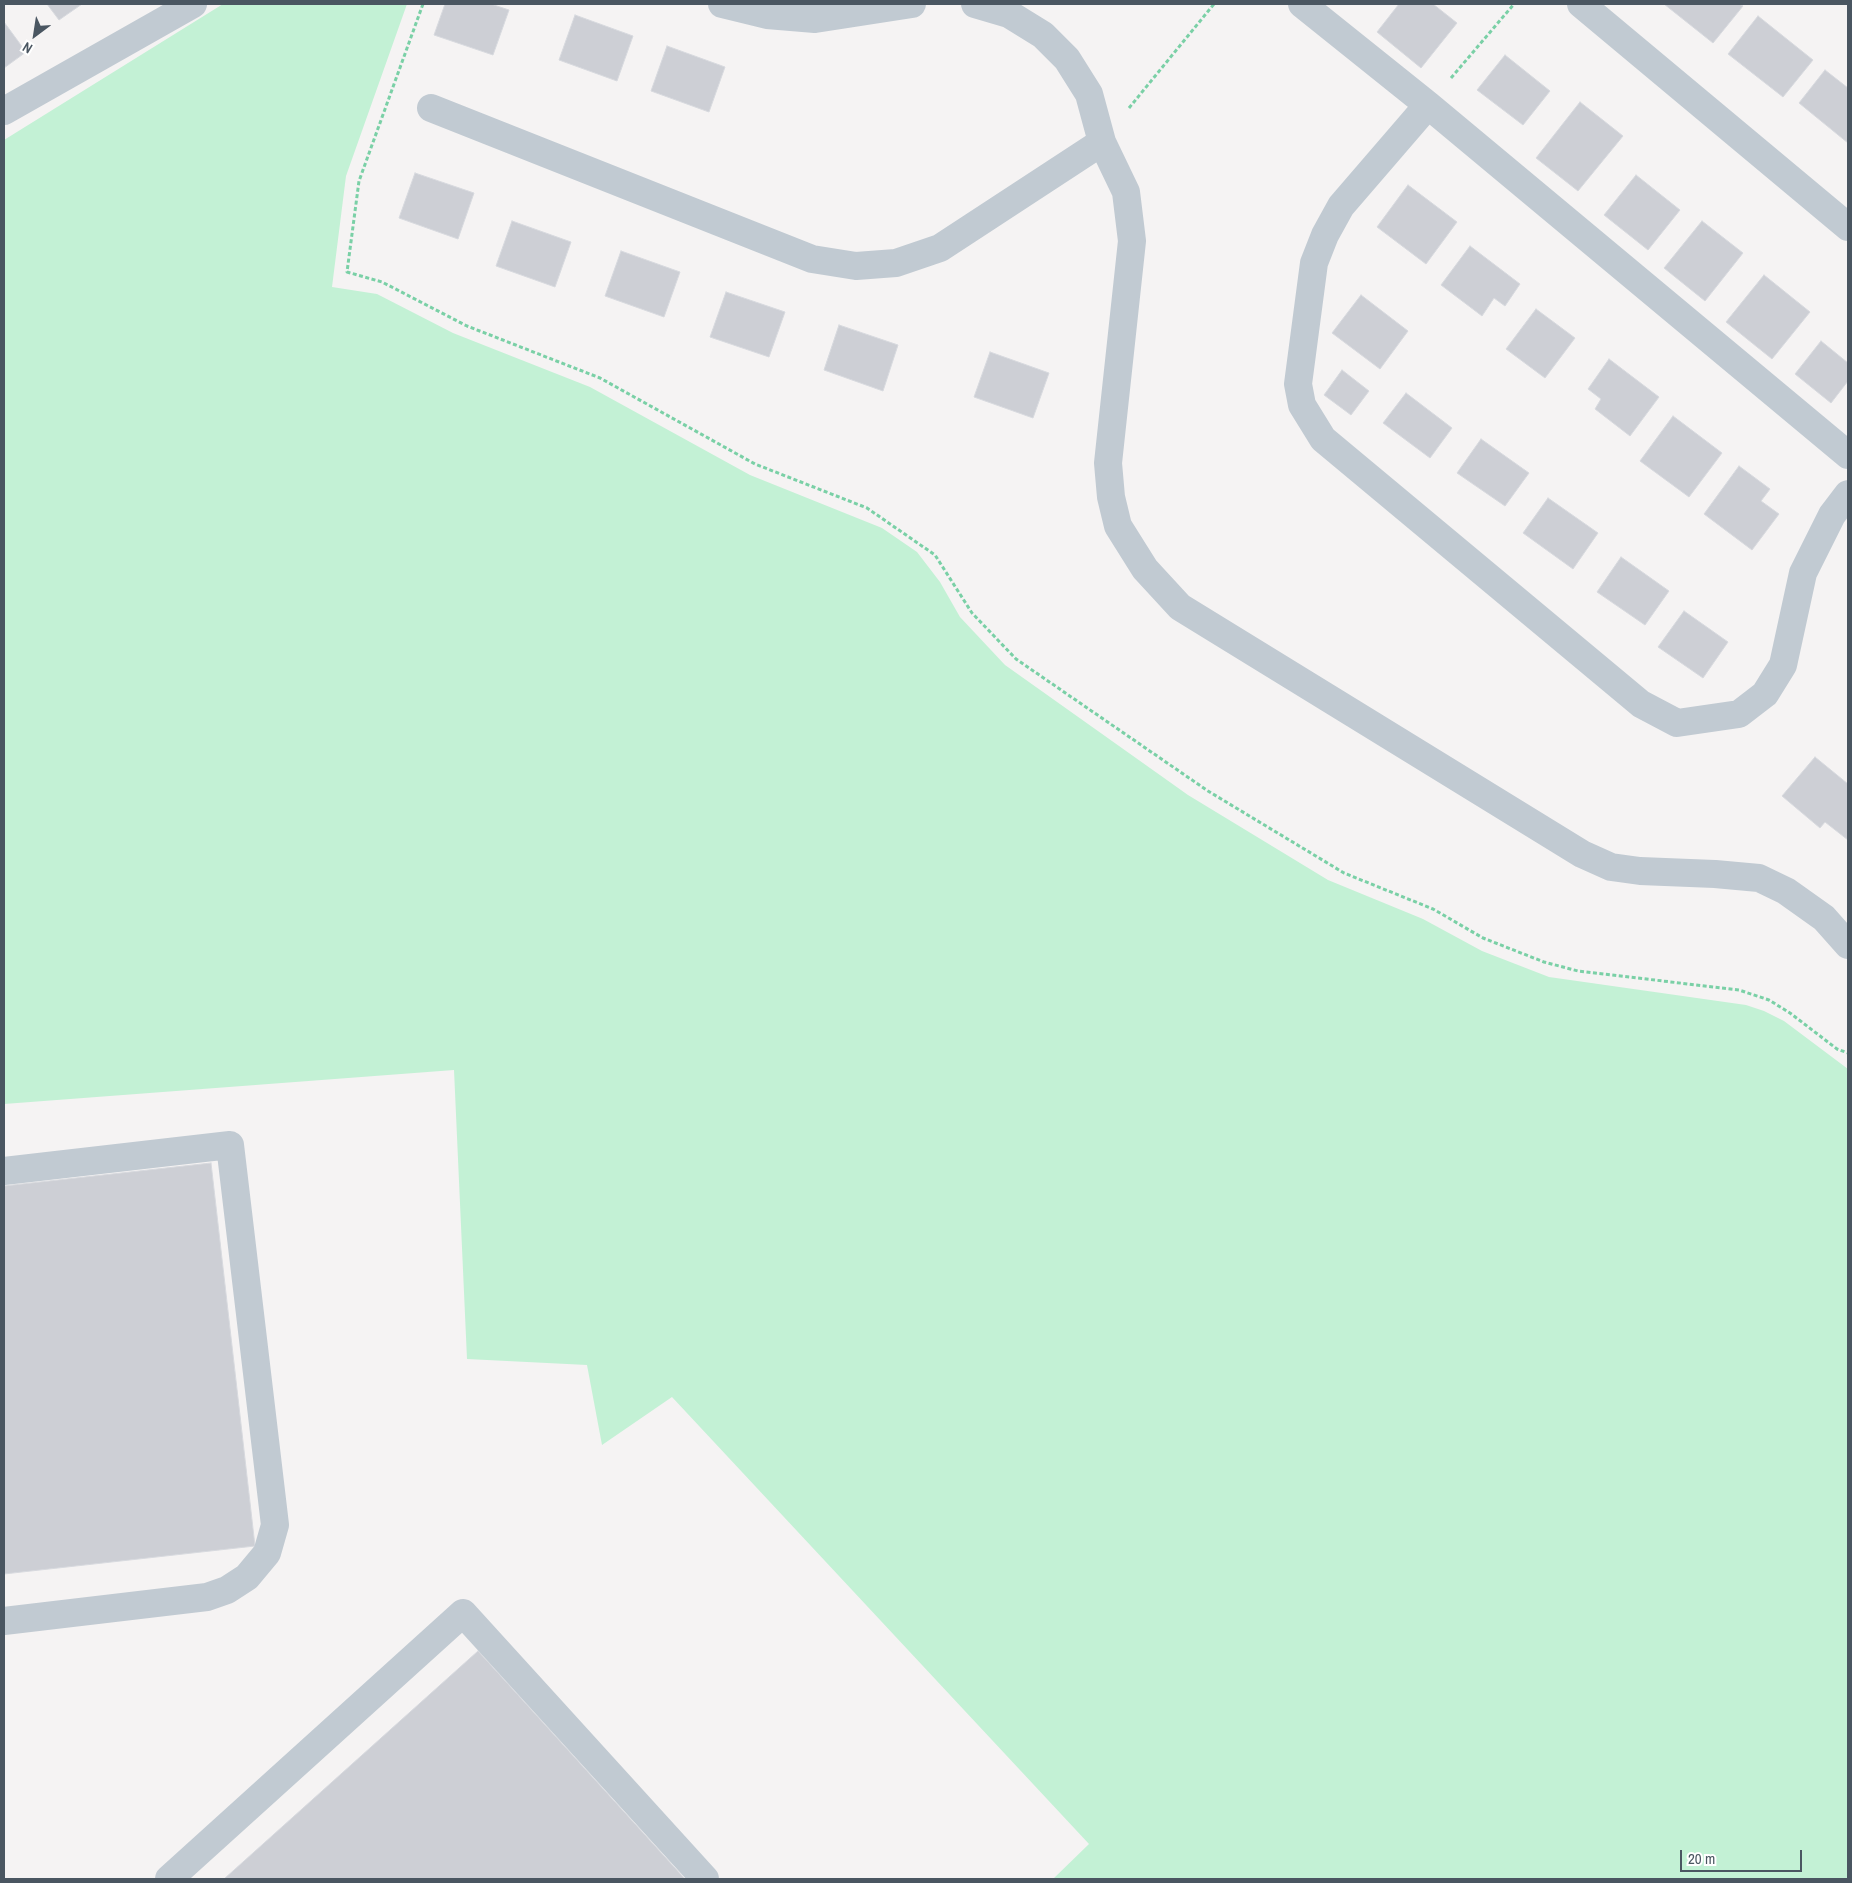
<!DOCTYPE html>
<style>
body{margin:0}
#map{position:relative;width:1852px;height:1883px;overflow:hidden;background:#f5f3f3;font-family:"Archivo Narrow",sans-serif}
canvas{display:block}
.frame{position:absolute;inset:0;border:5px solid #4a5661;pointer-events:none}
.north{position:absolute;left:10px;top:10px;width:50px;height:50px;-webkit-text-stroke:4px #fff;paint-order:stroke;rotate:211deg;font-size:14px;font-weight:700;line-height:20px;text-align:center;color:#4a5661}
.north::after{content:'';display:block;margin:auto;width:18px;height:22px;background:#4a5661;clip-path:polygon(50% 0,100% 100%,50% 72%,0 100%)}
.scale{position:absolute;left:1680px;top:1850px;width:122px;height:22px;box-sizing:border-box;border:2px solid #4a5661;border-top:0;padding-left:6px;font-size:15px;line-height:18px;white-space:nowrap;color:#4a5661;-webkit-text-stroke:4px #fff;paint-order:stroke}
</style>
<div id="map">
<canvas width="1852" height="1883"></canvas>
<div class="frame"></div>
<div class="north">N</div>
<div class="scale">20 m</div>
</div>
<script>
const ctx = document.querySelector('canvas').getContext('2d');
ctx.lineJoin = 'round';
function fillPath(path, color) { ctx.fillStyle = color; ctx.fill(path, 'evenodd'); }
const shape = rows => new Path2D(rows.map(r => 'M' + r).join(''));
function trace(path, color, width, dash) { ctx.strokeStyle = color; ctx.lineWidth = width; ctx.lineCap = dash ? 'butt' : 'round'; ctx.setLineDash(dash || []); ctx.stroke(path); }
fillPath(shape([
 [223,4,407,4,346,176,332,287,377,294,453,333,590,387,750,475,882,528,917,552,940,582,960,617,1005,665,1188,795,1328,880,1423,919,1482,951,1549,977,1746,1005,1764,1011,1784,1021,1848,1069,1848,1879,1053,1879,1089,1844,672,1397,602,1445,587,1365,467,1359,454,1070,4,1104,4,140]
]), '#c3f1d5');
const building = shape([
 [47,4,82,4,59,20,47,4],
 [445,4,491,4,509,10,493,55,434,35,445,4],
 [1399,4,1433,4,1457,23,1421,68,1377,32,1399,4],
 [1664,4,1739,4,1743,6,1713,43,1664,4],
 [575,15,633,36,617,81,559,60,575,15],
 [1758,16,1813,60,1783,97,1728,54,1758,16],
 [4,22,26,52,4,68,4,22],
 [667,46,725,67,709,112,651,91,667,46],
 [1505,55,1550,91,1523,125,1477,90,1505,55],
 [1825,70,1848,88,1848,143,1799,103,1825,70],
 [1580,102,1623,136,1578,191,1536,158,1580,102],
 [415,173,474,193,458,239,399,218,415,173],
 [1636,175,1680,210,1648,250,1604,215,1636,175],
 [1408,185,1457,222,1426,264,1377,227,1408,185],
 [512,221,571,242,555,287,496,266,512,221],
 [1702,221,1743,253,1705,301,1664,268,1702,221],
 [1470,246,1520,284,1505,306,1494,298,1482,316,1441,285,1470,246],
 [621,251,680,272,664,317,605,296,621,251],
 [1764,275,1810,312,1772,359,1726,322,1764,275],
 [726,292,785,312,769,357,710,337,726,292],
 [1361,295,1408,331,1380,369,1332,333,1361,295],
 [1536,309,1575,338,1545,378,1506,349,1536,309],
 [839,325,898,345,883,391,824,370,839,325],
 [1821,341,1848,363,1848,381,1831,403,1795,374,1821,341],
 [990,352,1049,373,1033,418,974,397,990,352],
 [1609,359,1659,397,1630,436,1595,409,1601,399,1588,389,1609,359],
 [1342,370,1369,391,1351,415,1324,395,1342,370],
 [1406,393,1452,428,1430,458,1383,423,1406,393],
 [1673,416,1722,453,1689,497,1640,461,1673,416],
 [1481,439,1529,473,1505,506,1457,473,1481,439],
 [1739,466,1770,489,1761,501,1779,514,1752,550,1704,514,1739,466],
 [1548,498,1598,533,1573,569,1523,533,1548,498],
 [1621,557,1669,591,1645,625,1597,592,1621,557],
 [1684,611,1728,642,1703,678,1658,647,1684,611],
 [1815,757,1848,784,1848,840,1825,822,1820,828,1782,796,1815,757],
 [211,1163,255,1546,4,1574,4,1186,211,1163],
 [478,1651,685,1879,224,1879,478,1651]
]);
fillPath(building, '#cdcfd5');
trace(building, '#d7d9de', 1);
trace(shape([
 [423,4,359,181,347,272,382,282,467,326,600,378,755,464,867,508,935,555,972,613,1016,659,1208,791,1344,873,1433,909,1483,938,1544,962,1578,971,1739,990,1769,1000,1790,1013,1837,1049,1848,1053],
 [1451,78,1514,4],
 [1129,108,1214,4]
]), '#7ad0a6', 3, [4, 2.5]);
trace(shape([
 [722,4,767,15,815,19,912,4],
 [975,4,1009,14,1043,35,1067,59,1089,94,1102,142,1126,192,1132,241,1108,463,1111,497,1118,526,1145,569,1180,607,1582,854,1611,867,1640,871,1715,874,1759,878,1786,891,1824,918,1848,945],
 [1302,4,1428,105,1848,455],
 [1581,4,1848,227],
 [1428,105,1341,206,1325,235,1314,263,1298,384,1302,405,1323,439,1641,704,1677,723,1739,714,1765,694,1783,665,1803,573,1832,515,1848,494],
 [431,108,812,259,856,266,896,263,940,248,1102,142],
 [4,111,193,4],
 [4,1171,230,1145,275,1525,267,1553,247,1577,227,1590,207,1597,4,1621],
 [169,1879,463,1613,705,1879]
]), '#c1cad2', 28);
</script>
